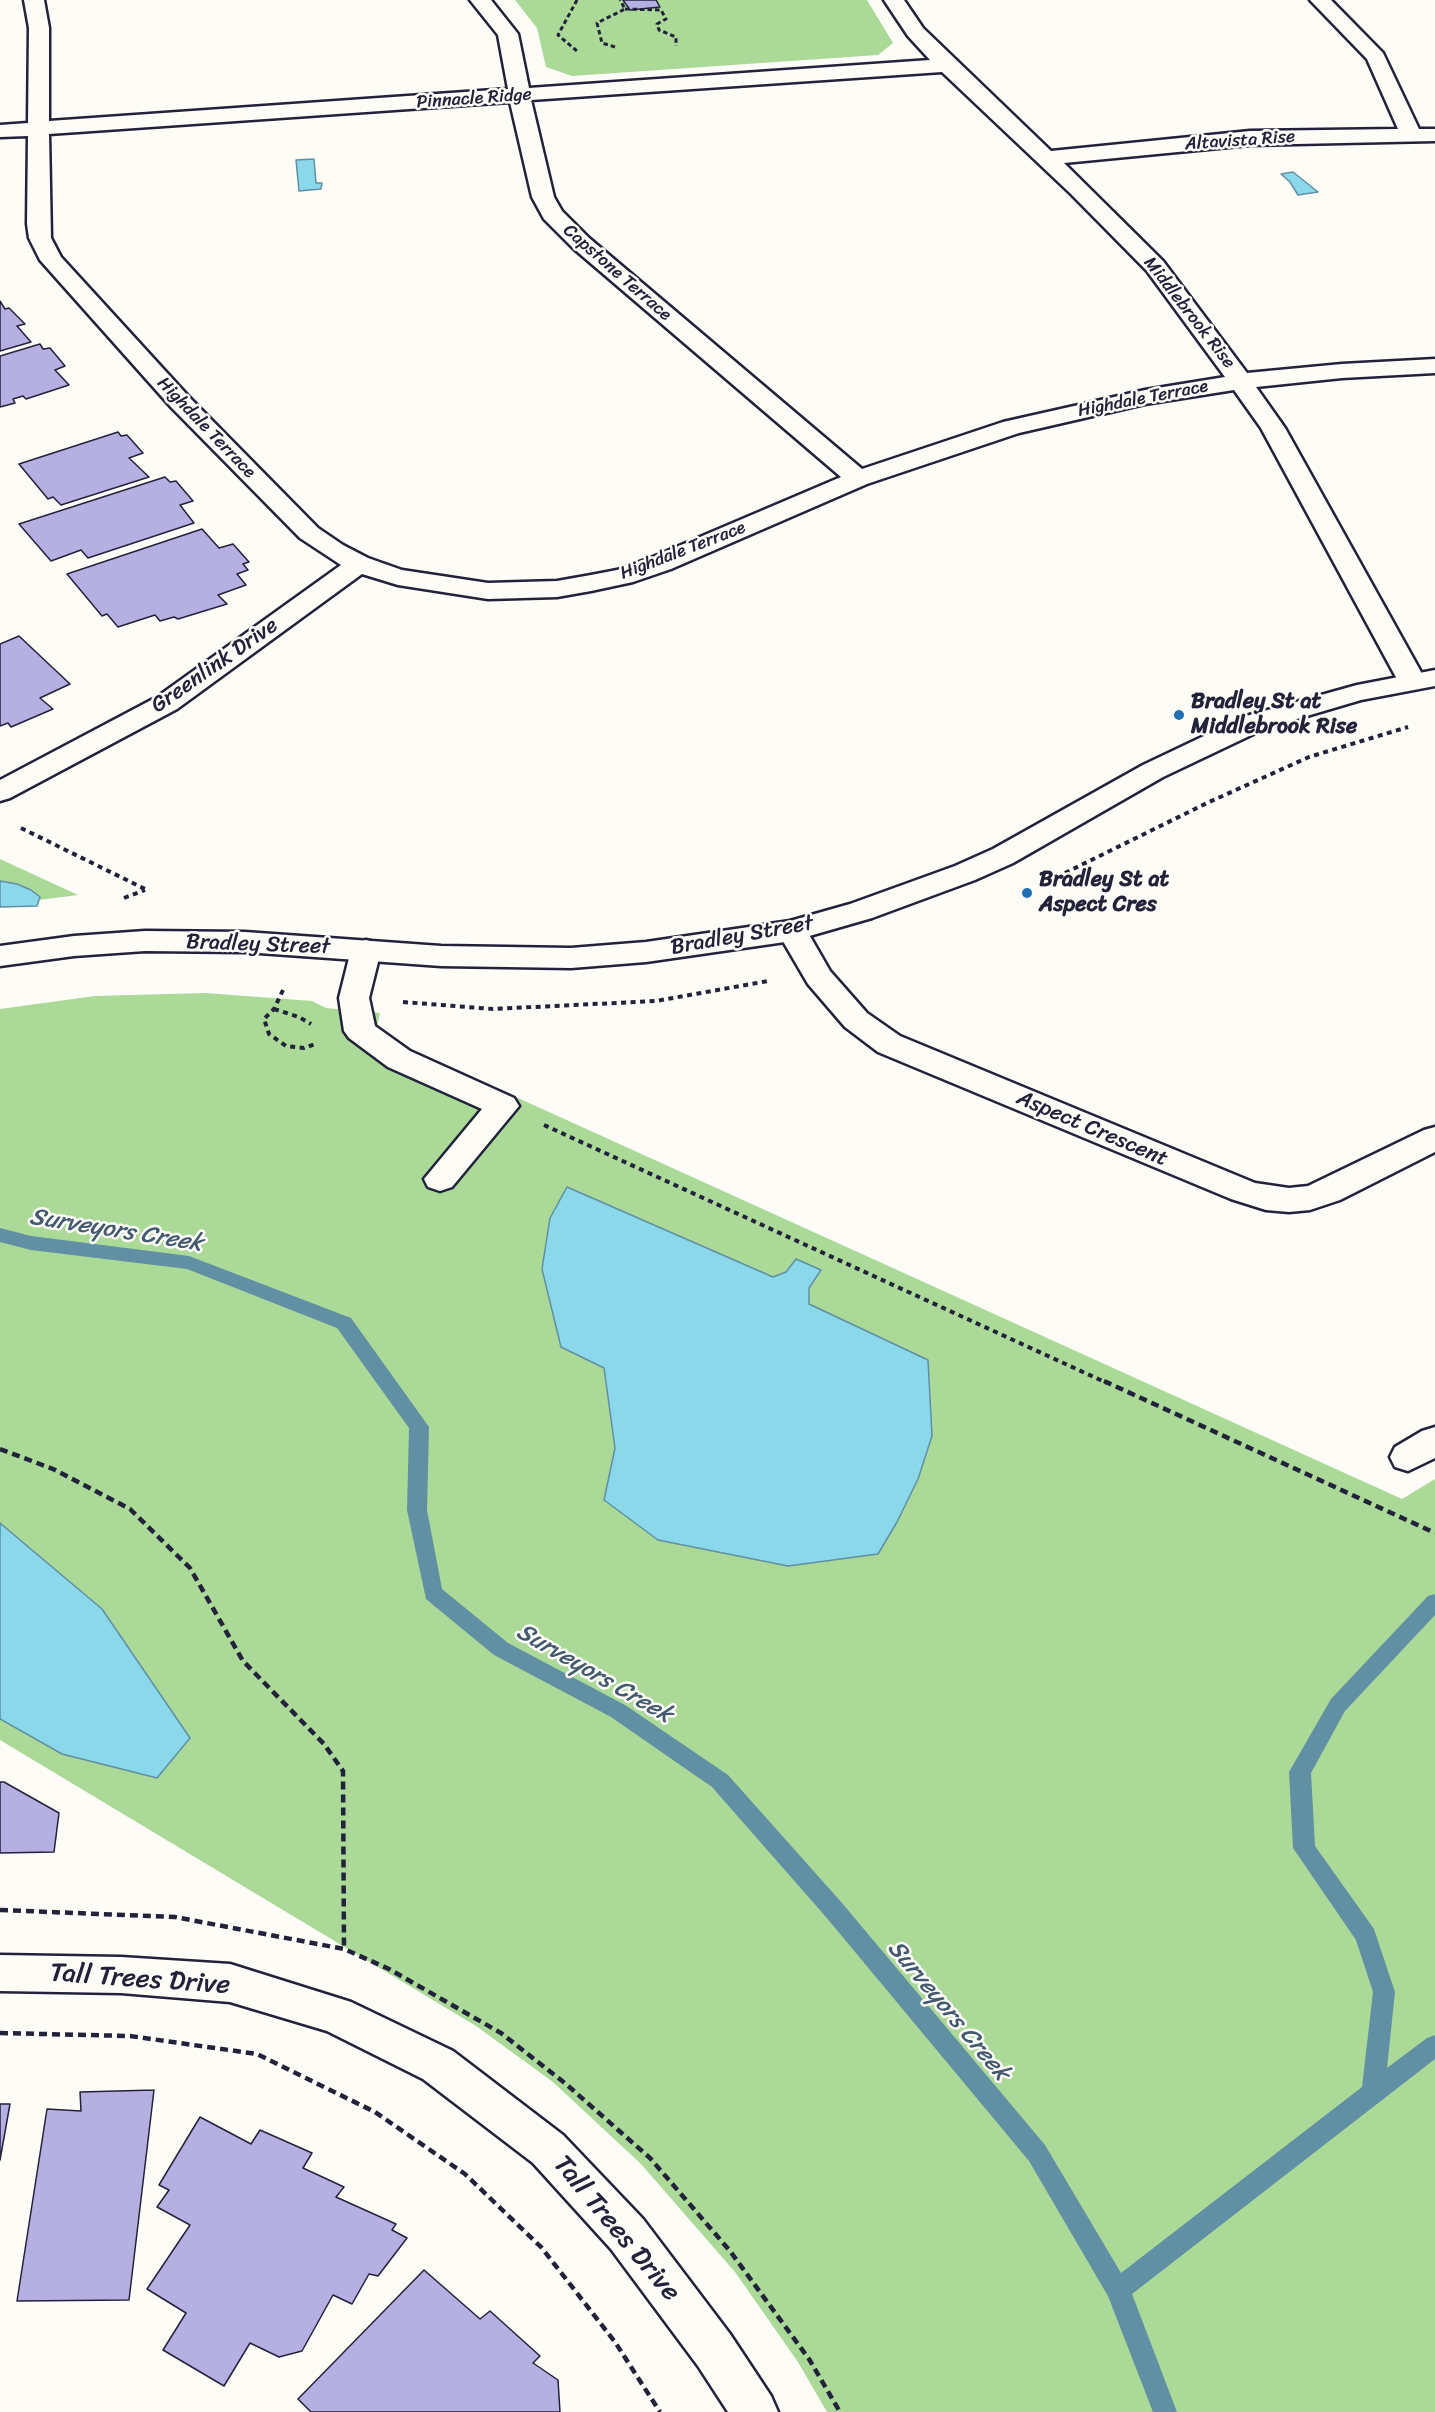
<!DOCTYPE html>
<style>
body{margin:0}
canvas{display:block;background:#fdfcf7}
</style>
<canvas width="1435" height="2412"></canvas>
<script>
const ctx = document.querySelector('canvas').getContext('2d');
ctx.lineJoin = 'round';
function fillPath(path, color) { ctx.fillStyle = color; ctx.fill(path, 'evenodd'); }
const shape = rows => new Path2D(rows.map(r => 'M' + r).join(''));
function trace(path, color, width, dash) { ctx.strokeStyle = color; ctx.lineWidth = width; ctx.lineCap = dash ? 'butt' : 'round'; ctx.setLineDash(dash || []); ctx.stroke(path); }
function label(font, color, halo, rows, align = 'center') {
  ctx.font = font + ' Sriracha,sans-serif'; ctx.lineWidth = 5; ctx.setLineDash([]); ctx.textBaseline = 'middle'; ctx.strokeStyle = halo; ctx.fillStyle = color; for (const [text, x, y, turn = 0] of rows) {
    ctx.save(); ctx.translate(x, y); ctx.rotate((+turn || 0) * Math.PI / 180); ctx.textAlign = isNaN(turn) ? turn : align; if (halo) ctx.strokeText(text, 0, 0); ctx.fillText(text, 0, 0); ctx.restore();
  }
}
fillPath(shape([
 [515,0,867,0,893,43,878,55,572,76,546,67,537,28],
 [0,859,78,895,0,905],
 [205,993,312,1001,326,1008,380,1013,377,1027,388,1039,1402,1499,1435,1479,1435,2412,827,2412,798,2362,735,2272,641,2164,553,2082,476,2026,0,1740,0,1009,95,996]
]), '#aad998');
const water = shape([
 [314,159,316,183,322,183,321,189,299,191,296,160,314,159],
 [1293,172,1318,192,1298,195,1290,182,1281,174,1293,172],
 [0,881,17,884,31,890,40,897,37,906,0,907,0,881],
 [567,1187,773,1277,786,1272,796,1259,821,1270,809,1288,809,1304,928,1360,932,1436,918,1479,897,1522,878,1554,788,1566,658,1540,604,1500,615,1448,604,1368,561,1347,542,1269,550,1218,567,1187],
 [0,1523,102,1609,190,1738,157,1778,62,1754,0,1719,0,1523]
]);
fillPath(water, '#8bd8ea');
trace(water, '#618fa4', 1.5);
fillPath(shape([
 [0,1228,31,1236,189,1256,351,1318,429,1427,427,1510,442,1589,508,1643,625,1705,728,1775,842,1903,1045,2145,1121,2273,1362,2087,1373,1992,1356,1940,1293,1848,1289,1772,1331,1699,1428,1596,1435,1594,1435,1615,1345,1711,1311,1773,1315,1846,1374,1929,1395,1992,1387,2068,1427,2038,1435,2035,1435,2059,1132,2294,1177,2412,1153,2412,1108,2296,1029,2161,826,1917,712,1787,611,1717,494,1655,426,1599,407,1510,409,1428,337,1328,187,1269,31,1250,0,1242,0,1228]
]), '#618fa4');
const building = shape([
 [623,0,656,0,660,7,630,10,623,0],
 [0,301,5,309,9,308,25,324,17,326,31,342,0,351,0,301],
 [40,344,43,349,50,348,65,366,55,370,69,385,26,399,23,396,13,399,15,403,0,407,0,356,40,344],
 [118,432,121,436,127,435,143,453,129,458,149,477,61,505,53,497,48,499,19,464,118,432],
 [165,477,170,482,176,481,193,501,180,505,194,523,88,558,81,550,51,561,19,524,165,477],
 [202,529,219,548,233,544,249,562,243,564,248,570,237,574,246,585,218,595,227,604,178,619,174,617,160,621,155,615,118,627,107,614,102,616,67,574,202,529],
 [19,636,70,684,40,698,53,709,11,727,8,723,0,726,0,644,19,636],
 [0,1782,4,1782,59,1813,54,1852,0,1853,0,1782],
 [154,2090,129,2300,17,2301,47,2109,81,2111,80,2092,154,2090],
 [0,2104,10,2104,0,2160,0,2104],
 [200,2117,251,2144,260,2130,312,2153,303,2168,344,2187,336,2197,396,2224,392,2230,407,2238,378,2276,369,2274,352,2304,333,2295,302,2351,279,2357,250,2343,224,2386,163,2350,186,2313,147,2289,190,2225,157,2207,169,2190,159,2185,200,2117],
 [424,2270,480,2319,490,2311,540,2356,533,2363,558,2380,560,2412,311,2412,298,2399,424,2270]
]);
fillPath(building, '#b6afe1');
trace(building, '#22223b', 1.5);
const service = shape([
 [366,940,377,943,381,950,369,998,375,1026,410,1051,514,1098,519,1106,452,1187,440,1191,428,1187,424,1179,482,1109,388,1067,349,1038,344,1031,339,998,351,950,355,943,366,940],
 [1435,1427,1435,1458,1408,1471,1395,1467,1390,1457,1395,1447,1422,1431,1435,1427]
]);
const minor = shape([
 [24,0,44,0,49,28,49,121,508,89,498,35,470,0,491,0,518,34,529,88,930,60,908,36,884,0,904,0,923,28,1051,151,1250,131,1398,129,1367,59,1310,0,1331,0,1383,53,1419,129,1435,129,1435,141,1250,145,1064,163,1163,261,1247,373,1342,364,1435,359,1435,373,1342,378,1256,387,1285,428,1426,681,1422,687,1412,689,1402,687,1398,681,1261,428,1234,390,1145,404,1019,433,867,484,671,569,633,582,591,591,557,597,488,599,398,585,362,574,177,709,10,798,0,801,0,780,157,697,341,565,300,538,171,407,40,260,29,238,27,224,28,136,0,137,0,125,28,123,29,28,24,0],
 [942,72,1071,194,1147,271,1225,377,1145,390,1003,422,862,469,589,238,562,211,554,197,531,100,942,72],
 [510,102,532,197,544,219,573,248,841,477,653,557,617,570,591,575,557,581,488,583,402,570,368,558,343,545,318,528,189,397,61,257,51,238,49,134,510,102],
 [792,921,803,924,830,971,867,1013,900,1036,1255,1183,1289,1188,1308,1186,1424,1130,1435,1127,1435,1152,1340,1200,1310,1210,1289,1212,1266,1210,1231,1199,878,1052,845,1027,808,984,777,931,781,924,792,921],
 [0,1955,121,1957,230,1964,351,2002,453,2051,563,2135,643,2219,730,2334,771,2396,778,2412,728,2412,698,2366,611,2249,533,2163,423,2079,327,2031,230,2002,121,1993,0,1991,0,1955]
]);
const tertiary = shape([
 [1435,670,1435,686,1361,700,1266,728,1163,777,1013,863,975,880,872,918,792,941,646,962,571,968,441,966,245,952,145,951,74,956,0,966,0,946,74,936,145,931,245,932,441,946,571,948,646,942,790,921,850,904,955,866,993,849,1143,765,1246,716,1357,685,1435,670]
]);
trace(service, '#22223b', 5);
trace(minor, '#22223b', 5);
trace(tertiary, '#22223b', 5);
trace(shape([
 [577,0,558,35,577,51],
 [625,9,661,10,666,19,657,24,659,30,676,37,676,46],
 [615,47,602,43,597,23,625,9,620,0]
]), '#22223b', 3, [4.5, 3]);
trace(shape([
 [21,828,145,889],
 [1065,873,1207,803,1309,757,1408,727],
 [124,898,145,890],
 [283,990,274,1009,264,1019,269,1034,286,1046,304,1048,315,1044],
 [403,1002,493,1009,656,1001,768,981],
 [274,1009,299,1017,311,1024],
 [544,1125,1107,1383]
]), '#22223b', 4, [5, 4.5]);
trace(shape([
 [1104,1381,1435,1533],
 [0,1449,53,1469,130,1509,190,1568,243,1661,324,1744,343,1771,344,1949],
 [0,1910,175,1917,344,1949,389,1969,501,2033,566,2084,650,2158,730,2251,809,2359,840,2412],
 [0,2033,130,2036,257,2054,375,2112,465,2174,541,2247,615,2342,660,2412]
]), '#22223b', 4.5, [8, 5]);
fillPath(service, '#fdfcf7');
fillPath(minor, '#fdfcf7');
fillPath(tertiary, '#fdfcf7');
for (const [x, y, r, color] of [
 [1179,715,6,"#1f6fb2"],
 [1027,893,6,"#1f6fb2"]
]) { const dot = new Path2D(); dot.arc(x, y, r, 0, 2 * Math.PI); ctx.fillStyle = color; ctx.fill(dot); trace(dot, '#fdfcf7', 2); }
label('18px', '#22223b', '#fdfcf7', [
 ["Pinnacle Ridge",474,99,-4],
 ["Altavista Rise",1240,141,-4],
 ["Capstone Terrace",617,273,41],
 ["Middlebrook Rise",1189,313,52],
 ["Highdale Terrace",1143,399,-11],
 ["Highdale Terrace",206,428,46],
 ["Highdale Terrace",683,551,-21]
]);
label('22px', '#22223b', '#fdfcf7', [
 ["Greenlink Drive",215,666,-35],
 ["Bradley Street",742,936,-10],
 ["Bradley Street",258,945,2],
 ["Aspect Crescent",1092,1129,23]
]);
label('bold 22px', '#22223b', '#fdfcf7', [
 ["Bradley St at",1191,702],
 ["Middlebrook Rise",1191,727],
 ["Bradley St at",1039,880],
 ["Aspect Cres",1039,905]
], 'left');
label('italic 24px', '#425970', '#fdfcf7', [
 ["Surveyors Creek",116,1231,9],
 ["Surveyors Creek",594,1674,30],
 ["Surveyors Creek",948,2011,50]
]);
label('27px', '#22223b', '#fdfcf7', [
 ["Tall Trees Drive",140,1980,4],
 ["Tall Trees Drive",616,2229,50]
]);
</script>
